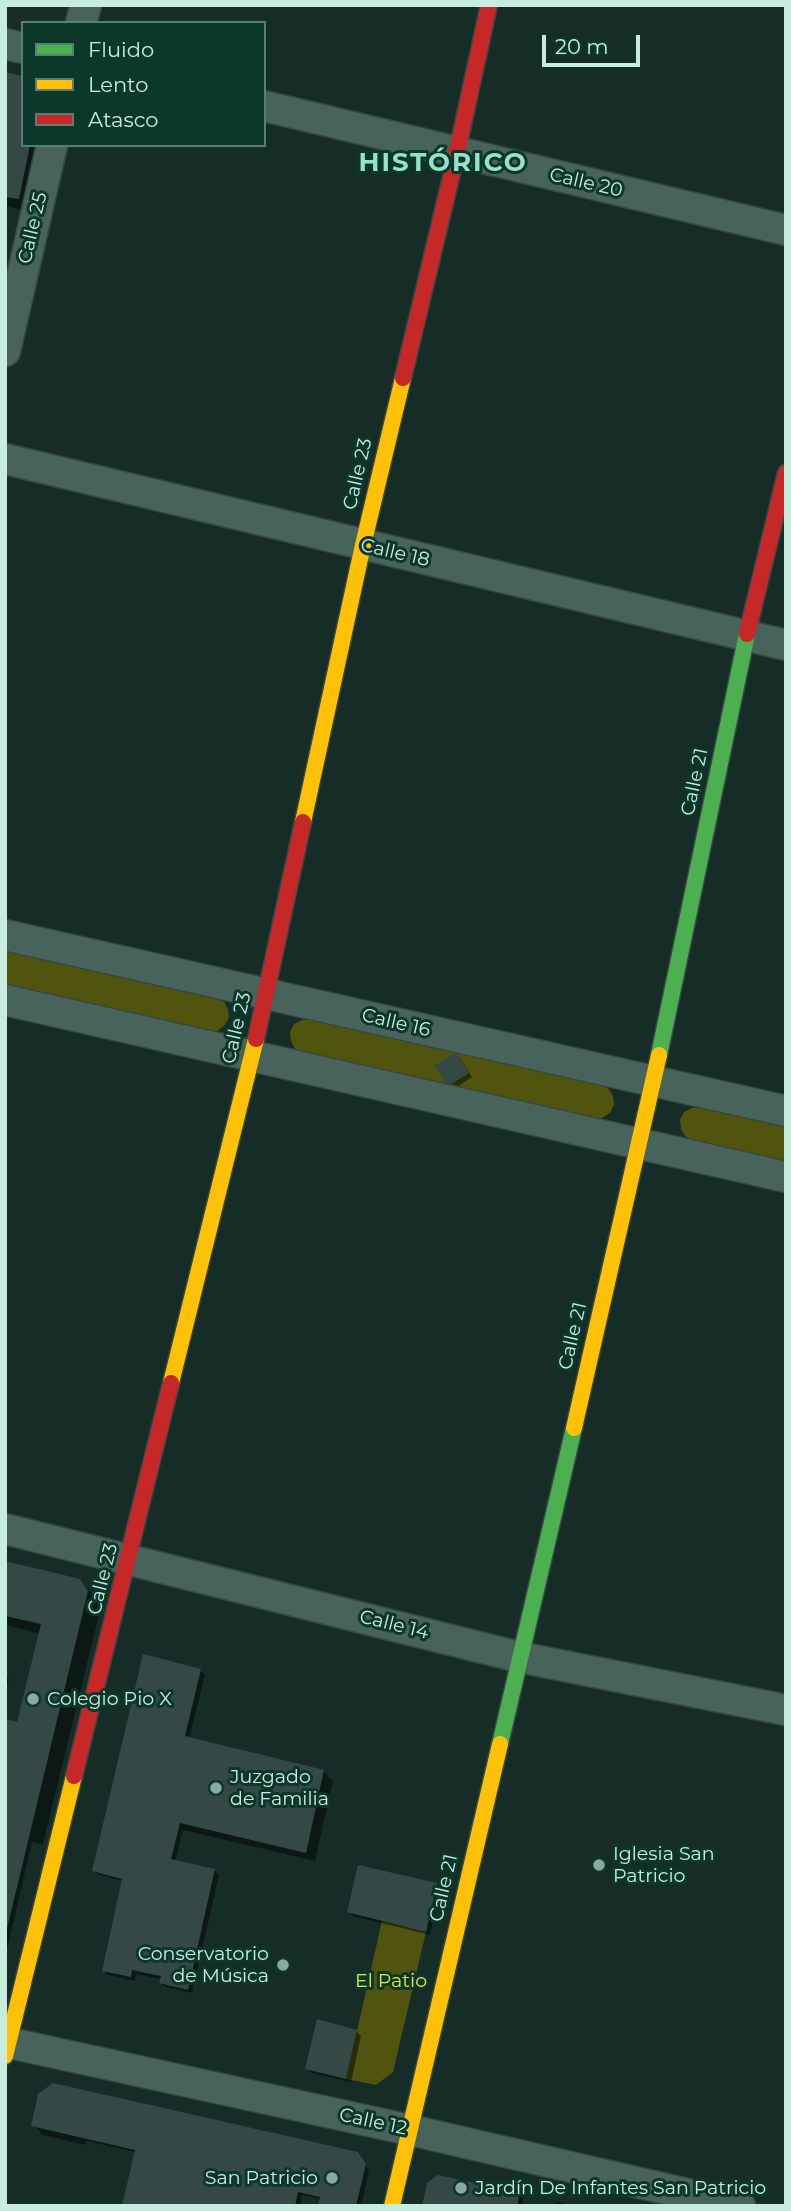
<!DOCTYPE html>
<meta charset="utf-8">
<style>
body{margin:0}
#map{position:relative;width:791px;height:2211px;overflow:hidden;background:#162d27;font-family:Montserrat,sans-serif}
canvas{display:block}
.frame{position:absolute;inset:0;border:7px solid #c8eddf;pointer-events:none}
.legend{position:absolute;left:21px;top:21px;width:245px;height:126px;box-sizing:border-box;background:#0c372b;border:2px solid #578073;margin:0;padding:9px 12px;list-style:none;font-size:21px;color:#c8eddf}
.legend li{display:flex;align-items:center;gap:14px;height:35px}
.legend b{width:35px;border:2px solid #578073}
.scale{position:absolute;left:542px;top:35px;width:98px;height:32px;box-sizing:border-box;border:4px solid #c8eddf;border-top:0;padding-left:9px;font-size:21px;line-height:24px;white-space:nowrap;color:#c8eddf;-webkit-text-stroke:5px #0c372b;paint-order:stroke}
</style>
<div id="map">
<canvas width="791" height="2211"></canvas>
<div class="frame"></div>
<ul class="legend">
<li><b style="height:9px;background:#4caf50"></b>Fluido</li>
<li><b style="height:9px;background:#ffc107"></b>Lento</li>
<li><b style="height:9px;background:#c62828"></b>Atasco</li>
</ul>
<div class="scale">20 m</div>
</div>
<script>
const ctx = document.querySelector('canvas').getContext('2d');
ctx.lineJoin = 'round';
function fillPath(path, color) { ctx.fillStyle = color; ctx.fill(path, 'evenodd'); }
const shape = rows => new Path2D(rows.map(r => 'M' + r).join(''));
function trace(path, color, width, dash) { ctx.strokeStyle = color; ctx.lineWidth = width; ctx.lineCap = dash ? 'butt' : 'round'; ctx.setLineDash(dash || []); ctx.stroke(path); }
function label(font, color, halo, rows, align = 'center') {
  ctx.font = font + ' Montserrat,sans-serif'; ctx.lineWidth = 6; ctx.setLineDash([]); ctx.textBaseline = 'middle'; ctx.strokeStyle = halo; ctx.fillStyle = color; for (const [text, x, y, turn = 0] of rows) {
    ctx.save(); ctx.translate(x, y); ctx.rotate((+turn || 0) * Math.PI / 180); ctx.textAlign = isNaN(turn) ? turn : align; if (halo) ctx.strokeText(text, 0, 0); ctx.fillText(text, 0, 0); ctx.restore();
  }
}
fillPath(shape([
 [5,950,215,998,224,1002,228,1009,229,1018,224,1026,217,1031,208,1031,5,985],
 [311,1019,601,1085,609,1089,613,1096,614,1105,610,1113,602,1118,593,1118,303,1053,295,1049,291,1041,290,1032,294,1024,302,1020],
 [701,1107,786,1126,786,1162,693,1141,685,1136,681,1129,680,1120,684,1112,692,1108],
 [382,1921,426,1932,393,2072,376,2085,346,2079]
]), '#50540f');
fillPath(shape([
 [5,74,23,145,47,145,32,212,5,206],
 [460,1058,472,1077,454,1089,449,1085],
 [5,1563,79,1580,93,1595,101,1606,43,1844,32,1842,5,1958,5,1721,18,1724,41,1634,5,1625],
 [200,1670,205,1675,189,1739,323,1771,333,1781,315,1861,183,1830,175,1862,214,1870,219,1875,192,1993,166,1987,161,1983,162,1979,136,1974,135,1981,108,1975,104,1970,123,1881,99,1875,94,1871],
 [5,1676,9,1679,5,1694],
 [436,1885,441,1889,430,1935,353,1916,349,1911],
 [356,2031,361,2036,351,2082,312,2073,307,2068],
 [33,2125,357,2153,369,2170,361,2206,320,2206,321,2199,302,2195,300,2206,123,2206,136,2152,86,2141,85,2145,43,2135],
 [519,2194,523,2199,522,2206,423,2206],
 [557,2202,572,2206,556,2206]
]), '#0007');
fillPath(shape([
 [5,72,23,76,23,145,30,145,19,199,5,197],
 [456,1052,469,1073,448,1086,435,1065],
 [5,1561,80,1579,88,1591,6,1933,5,1719,17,1722,41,1624,5,1616],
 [143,1654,201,1669,185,1736,324,1770,306,1853,180,1823,171,1859,215,1869,188,1990,159,1983,161,1976,132,1970,131,1977,102,1971,122,1879,92,1871],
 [358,1865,437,1883,426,1932,347,1912],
 [317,2019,357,2030,346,2079,305,2069],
 [53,2083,358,2152,366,2164,356,2206,318,2206,320,2197,298,2192,295,2206,122,2206,135,2150,31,2126,38,2094],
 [438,2175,520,2193,517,2206,422,2206,427,2183]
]), '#344945');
const street = shape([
 [81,23,86,5],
 [5,44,23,48],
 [264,106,786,230],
 [5,351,52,145],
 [5,459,786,645],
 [5,935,786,1111],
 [5,1000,786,1177],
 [5,1529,519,1657,786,1710],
 [5,2042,410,2130,740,2206]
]);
const fast = shape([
 [659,1055,747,634],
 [500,1744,574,1428]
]);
const slow = shape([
 [303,822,363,545,403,378],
 [171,1383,256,1039],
 [574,1428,659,1055],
 [5,2056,74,1776],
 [392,2206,500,1744]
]);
const jam = shape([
 [403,378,457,152,489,5],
 [747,634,786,473],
 [256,1039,303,822],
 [74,1776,171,1383]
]);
trace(street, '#354842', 33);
trace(fast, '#354842', 19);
trace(slow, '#354842', 19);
trace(jam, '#354842', 19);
trace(street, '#48635b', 30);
trace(fast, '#4caf50', 16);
trace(slow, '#ffc107', 16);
trace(jam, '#c62828', 16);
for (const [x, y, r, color] of [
 [33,1699,7,"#8aaa9f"],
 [216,1788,7,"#8aaa9f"],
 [599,1865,7,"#8aaa9f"],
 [283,1965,7,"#8aaa9f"],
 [332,2178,7,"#8aaa9f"],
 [461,2188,7,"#8aaa9f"]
]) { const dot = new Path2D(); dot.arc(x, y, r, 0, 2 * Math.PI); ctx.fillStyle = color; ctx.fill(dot); trace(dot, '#0c372b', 2.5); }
label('19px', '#c8eddf', '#0c372b', [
 ["Calle 20",586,183,13],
 ["Calle 25",33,228,-77],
 ["Calle 23",358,474,-77],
 ["Calle 18",395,553,13],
 ["Calle 21",695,782,-78],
 ["Calle 16",396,1023,13],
 ["Calle 23",237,1028,-77],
 ["Calle 21",573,1336,-77],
 ["Calle 23",103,1579,-76],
 ["Calle 14",394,1625,14],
 ["Calle 21",444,1888,-77],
 ["Calle 12",373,2122,12]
]);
label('19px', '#c8eddf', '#0c372b', [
 ["Colegio Pio X",47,1699],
 ["Juzgado",230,1777],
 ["de Familia",230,1799],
 ["Iglesia San",613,1854],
 ["Patricio",613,1876],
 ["Conservatorio",269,1954,"right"],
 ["de Música",269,1976,"right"],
 ["San Patricio",318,2178,"right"],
 ["Jardín De Infantes San Patricio",475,2188]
], 'left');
label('19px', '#e1e446', '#0c372b', [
 ["El Patio",391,1981]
]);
ctx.letterSpacing = '2px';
label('bold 26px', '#96e3c9', '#0c372b', [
 ["HISTÓRICO",443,163]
]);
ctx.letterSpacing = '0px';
</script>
